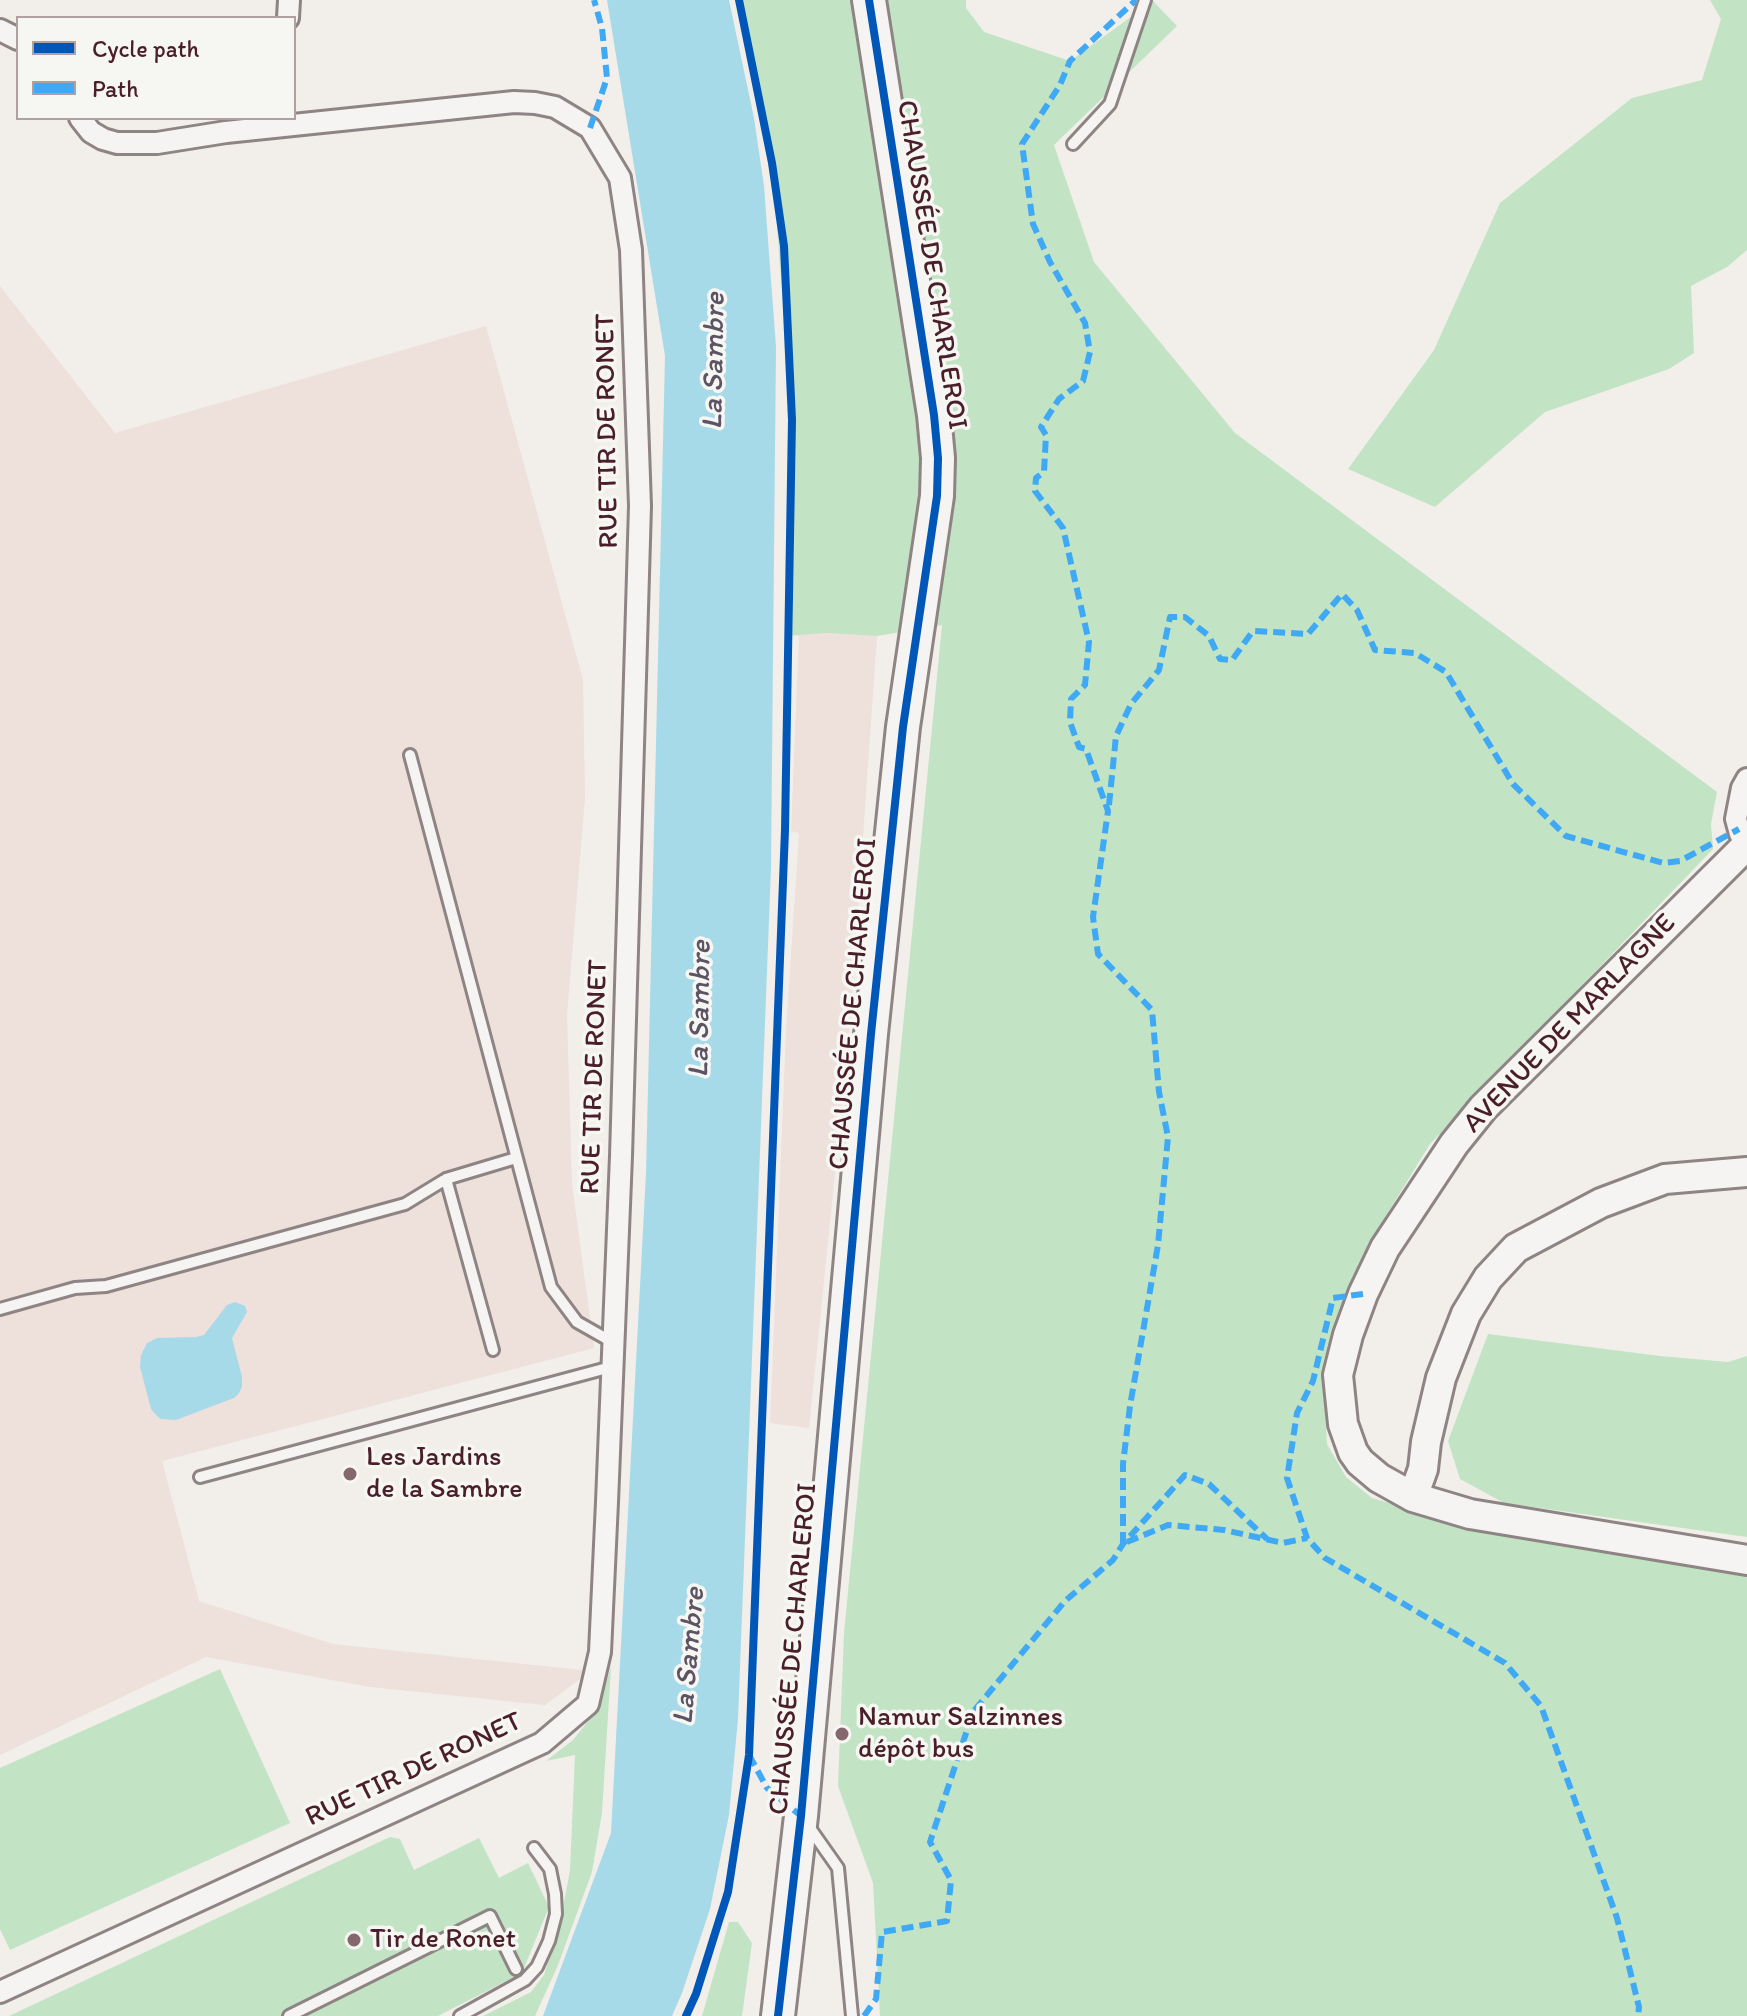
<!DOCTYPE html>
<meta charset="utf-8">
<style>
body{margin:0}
#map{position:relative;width:1747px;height:2016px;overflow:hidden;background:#f2eeea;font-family:Itim,sans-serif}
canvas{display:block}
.legend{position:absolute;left:16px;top:16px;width:280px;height:104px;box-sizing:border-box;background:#f6f6f2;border:2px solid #b1a0a2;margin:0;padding:10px 14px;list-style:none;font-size:24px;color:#4a1f2b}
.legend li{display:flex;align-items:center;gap:16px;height:40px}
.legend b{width:40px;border:2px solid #b1a0a2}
</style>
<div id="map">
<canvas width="1747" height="2016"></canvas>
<ul class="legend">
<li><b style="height:10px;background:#0057b8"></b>Cycle path</li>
<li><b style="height:10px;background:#3fa9f5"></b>Path</li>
</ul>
</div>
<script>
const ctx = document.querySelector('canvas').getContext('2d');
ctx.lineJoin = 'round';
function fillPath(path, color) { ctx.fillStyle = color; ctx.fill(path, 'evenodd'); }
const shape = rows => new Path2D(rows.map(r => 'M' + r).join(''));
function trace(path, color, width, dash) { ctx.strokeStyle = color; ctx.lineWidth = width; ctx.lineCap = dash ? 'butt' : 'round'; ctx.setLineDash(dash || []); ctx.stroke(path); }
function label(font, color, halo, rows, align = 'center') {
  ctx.font = font + ' Itim,sans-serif'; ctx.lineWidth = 7; ctx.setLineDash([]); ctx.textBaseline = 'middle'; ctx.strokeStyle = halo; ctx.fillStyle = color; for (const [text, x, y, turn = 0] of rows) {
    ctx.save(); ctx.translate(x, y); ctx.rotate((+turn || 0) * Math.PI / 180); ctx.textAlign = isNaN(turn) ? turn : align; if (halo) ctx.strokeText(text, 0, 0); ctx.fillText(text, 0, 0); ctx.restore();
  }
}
fillPath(shape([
 [0,286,115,433,486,326,583,680,585,797,567,1015,572,1184,594,1348,162,1461,199,1601,333,1644,591,1671,545,1705,370,1687,206,1657,0,1755],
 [825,633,877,636,849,1036,809,1428,770,1423,786,1031,799,833,791,831,799,634]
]), '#eee0da');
fillPath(shape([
 [739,0,966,0,966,8,984,32,1070,61,1153,1,1177,26,1054,145,1094,262,1235,433,1717,792,1711,824,1713,849,1430,1144,1373,1237,1340,1310,1324,1391,1327,1444,1346,1477,1372,1498,1458,1523,1667,1558,1747,1576,1747,2016,880,2016,873,1883,838,1786,844,1633,942,625,877,636,826,633,787,636,792,419,772,163],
 [1710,0,1747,0,1747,250,1727,267,1691,286,1694,353,1669,369,1545,412,1435,507,1348,469,1434,350,1500,203,1632,98,1702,80,1721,19],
 [1488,1334,1660,1356,1728,1362,1747,1356,1747,1537,1504,1503,1460,1479,1448,1441],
 [611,1667,602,1813,592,1872,558,1965,535,2016,483,2016,531,1992,544,1975,560,1924,570,1870,575,1755,546,1761,573,1740,597,1710],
 [220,1669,290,1823,10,1950,0,1929,0,1768],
 [390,1837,400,1839,414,1870,479,1838,499,1878,528,1863,549,1907,522,1973,438,2016,9,2016],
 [729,1922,738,1922,752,1943,742,2016,702,2016]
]), '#c2e4c5');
fillPath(shape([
 [607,0,729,0,754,118,764,186,776,347,771,868,738,1719,729,1815,710,1909,682,1993,672,2016,543,2016,611,1833,646,1173,665,356],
 [235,1302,245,1306,247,1312,232,1338,242,1377,242,1387,239,1393,234,1398,176,1420,161,1419,156,1415,151,1409,140,1367,141,1355,147,1343,157,1338,196,1337,204,1335,227,1305]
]), '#a7dae9');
const service = shape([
 [1073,144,1110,104,1145,0],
 [410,755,551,1287,577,1322,614,1343],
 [446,1179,493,1350],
 [0,1309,75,1288,106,1286,405,1204,446,1179,516,1158],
 [200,1477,611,1367],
 [807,1824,838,1868,852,2016],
 [289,2016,490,1916,516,1969],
 [460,2016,525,1980,537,1967,549,1941,556,1914,555,1894,550,1869,534,1848]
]);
const minor = shape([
 [288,18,289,0],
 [0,30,18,39],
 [1747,779,1742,788,1736,819,1740,834,1747,843],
 [0,1992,542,1743,588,1704,600,1652,607,1502,621,1156,640,506,631,250,620,178,590,128,555,107,535,103,514,102,226,132,157,143,117,143,103,139,91,132,80,118]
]);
const secondary = shape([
 [1747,845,1483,1108,1454,1144,1385,1248,1363,1294,1348,1335,1338,1375,1343,1424,1353,1452,1360,1462,1379,1478,1413,1497,1470,1514,1747,1560],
 [1413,1497,1423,1469,1426,1442,1441,1378,1466,1314,1488,1278,1516,1248,1601,1203,1665,1179,1747,1172]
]);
const primary = shape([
 [778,2016,801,1816,871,1034,903,727,937,496,938,458,934,415,869,0]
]);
trace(service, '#8e8484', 16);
trace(minor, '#8e8484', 26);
trace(secondary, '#8e8484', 34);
trace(primary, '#8e8484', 38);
trace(service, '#f5f4f2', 10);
trace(minor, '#f5f4f2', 20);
trace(secondary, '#f5f4f2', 28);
trace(primary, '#f5f4f2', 32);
trace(shape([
 [590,128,607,78,602,28,594,0],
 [1109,805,1116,736,1131,704,1159,670,1170,617,1185,617,1209,636,1220,659,1232,660,1253,631,1308,634,1342,594,1357,610,1375,650,1415,653,1446,672,1513,784,1566,836,1663,863,1680,861,1739,829],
 [1363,1294,1333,1298,1313,1381,1297,1413,1287,1478,1307,1538,1325,1558,1505,1663,1541,1706,1617,1918,1639,2007,1638,2016],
 [1127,1542,1168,1525,1224,1530,1283,1543,1307,1538],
 [1123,1544,1123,1464,1130,1406,1158,1245,1168,1137,1159,1092,1152,1010,1098,954,1093,917,1108,811,1086,749,1079,747,1070,722,1071,699,1085,685,1089,642,1063,528,1035,491,1036,478,1044,472,1046,435,1041,427,1059,399,1083,381,1090,352,1085,323,1050,262,1033,224,1022,144,1060,85,1070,61,1136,0],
 [749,1755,767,1788,801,1816],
 [864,2016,876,1999,882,1932,947,1921,951,1880,930,1842,973,1712,1065,1601,1113,1560,1123,1544,1185,1475,1209,1484,1267,1539]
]), '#3fa9f5', 6, [12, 6]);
trace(shape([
 [686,2016,696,1994,728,1892,749,1755,785,830,792,420,784,246,772,163,739,0],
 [778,2016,801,1816,871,1034,903,727,937,496,938,458,934,415,869,0]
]), '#0057b8', 8);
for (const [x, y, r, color] of [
 [350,1474,8,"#85676e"],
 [842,1734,8,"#85676e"],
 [354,1940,8,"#85676e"]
]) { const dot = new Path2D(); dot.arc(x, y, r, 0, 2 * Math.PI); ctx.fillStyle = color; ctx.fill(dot); trace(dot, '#f6f6f2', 3); }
label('28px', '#4a1f2b', '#f6f6f2', [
 ["CHAUSSÉE DE CHARLEROI",931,265,81],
 ["RUE TIR DE RONET",608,431,-91],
 ["CHAUSSÉE DE CHARLEROI",854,1004,-85],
 ["AVENUE DE MARLAGNE",1570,1024,-46],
 ["RUE TIR DE RONET",595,1077,-88],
 ["CHAUSSÉE DE CHARLEROI",794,1649,-85],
 ["RUE TIR DE RONET",414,1770,-25]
]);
label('28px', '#4a1f2b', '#f6f6f2', [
 ["Les Jardins",366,1458],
 ["de la Sambre",366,1490],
 ["Namur Salzinnes",858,1718],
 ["dépôt bus",858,1750],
 ["Tir de Ronet",370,1940]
], 'left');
label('italic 30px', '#5c5464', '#f6f6f2', [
 ["La Sambre",715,361,-89],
 ["La Sambre",701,1009,-89],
 ["La Sambre",690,1656,-85]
]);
</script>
